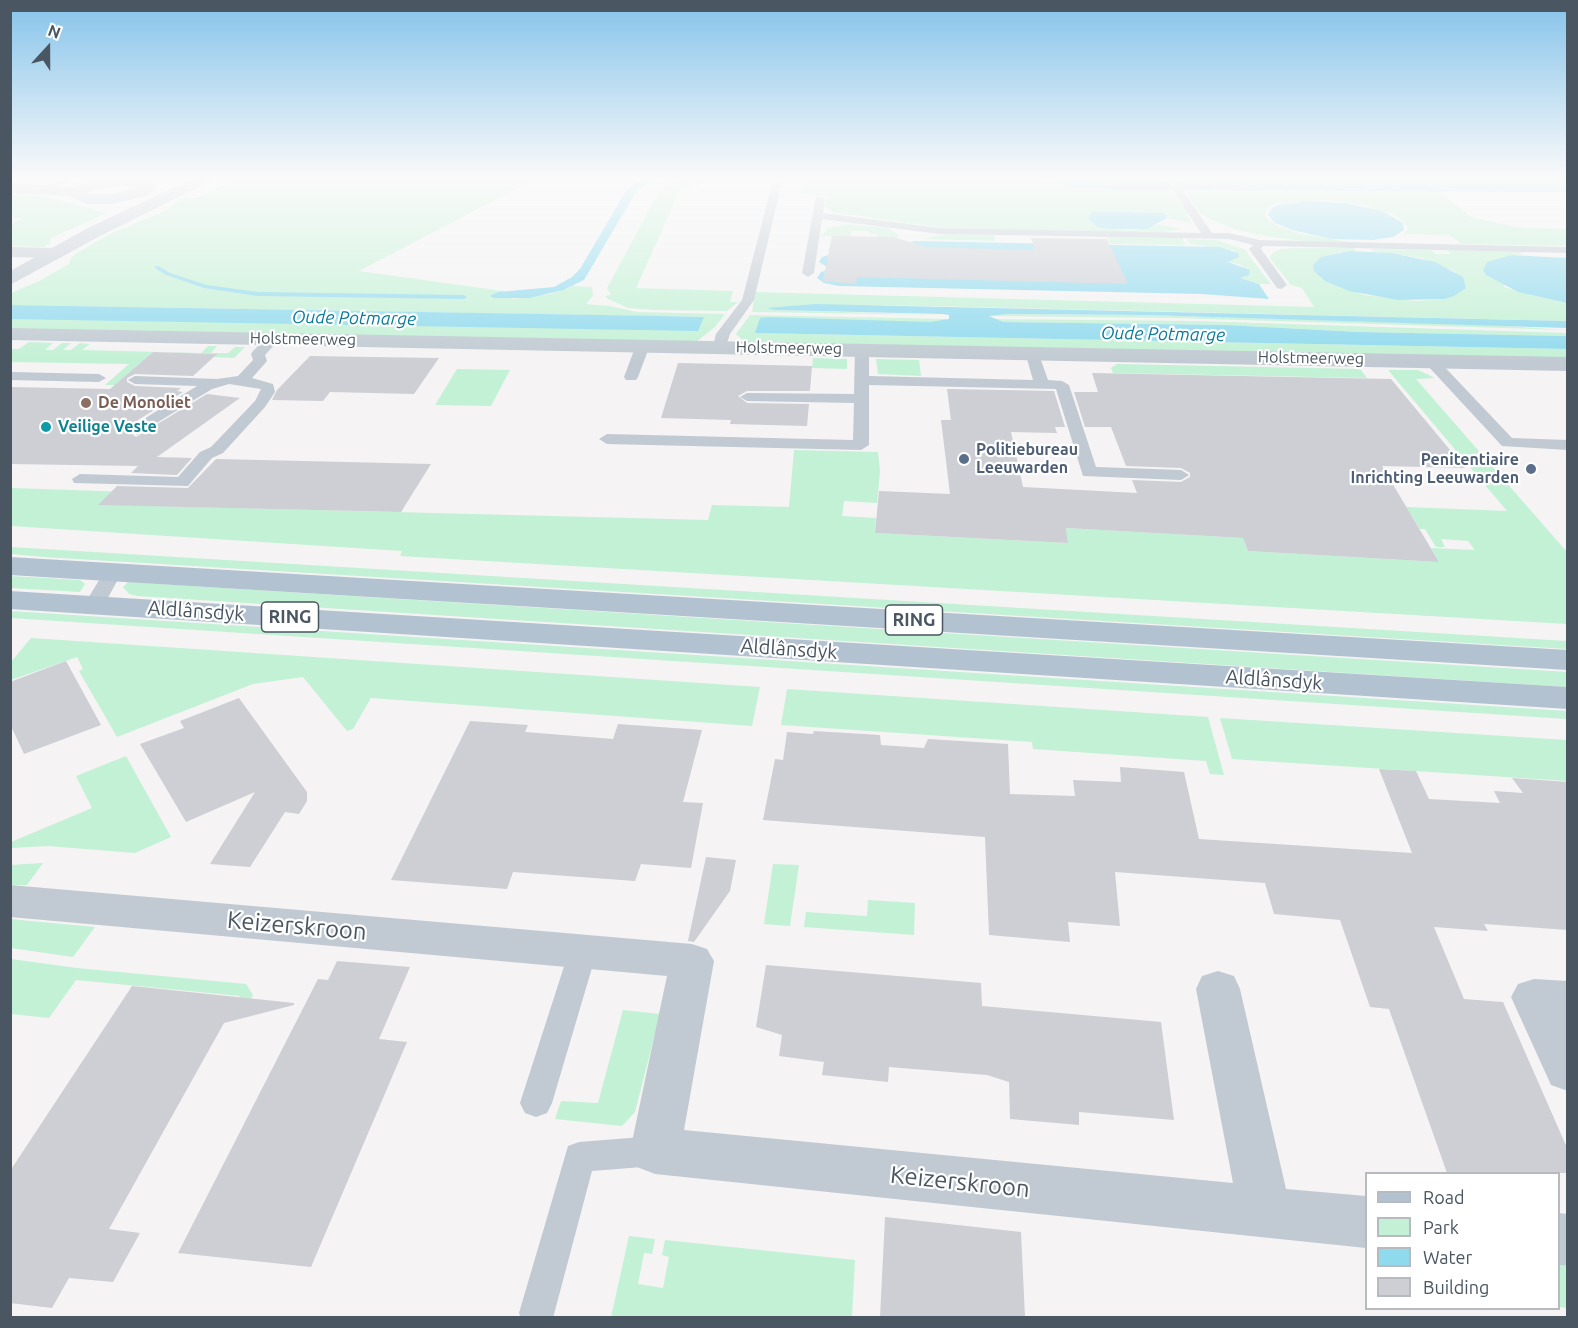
<!DOCTYPE html>
<meta charset="utf-8">
<style>
body{margin:0}
#map{position:relative;width:1578px;height:1328px;overflow:hidden;background:#f5f3f3;font-family:Ubuntu,sans-serif}
canvas{display:block}
.frame{position:absolute;inset:0;border:12px solid #4a5661;pointer-events:none}
.legend{position:absolute;left:1365px;top:1172px;width:195px;height:138px;box-sizing:border-box;background:#fff;border:2px solid #b7bbc0;margin:0;padding:8px 10px;list-style:none;font-size:18px;color:#4a5661}
.legend li{display:flex;align-items:center;gap:12px;height:30px}
.legend b{width:30px;border:2px solid #b7bbc0}
.north{position:absolute;left:18px;top:18px;width:60px;height:60px;-webkit-text-stroke:4px #fff;paint-order:stroke;rotate:21deg;font-size:16px;font-weight:700;line-height:24px;text-align:center;color:#4a5661}
.north::after{content:'';display:block;margin:auto;width:21px;height:27px;background:#4a5661;clip-path:polygon(50% 0,100% 100%,50% 72%,0 100%)}
</style>
<div id="map">
<canvas width="1578" height="1328"></canvas>
<div class="frame"></div>
<ul class="legend">
<li><b style="height:8px;background:#b3c2d1"></b>Road</li>
<li><b style="height:16px;background:#c3f1d5"></b>Park</li>
<li><b style="height:16px;background:#90daee"></b>Water</li>
<li><b style="height:16px;background:#cdcfd5"></b>Building</li>
</ul>
<div class="north">N</div>
</div>
<script>
const ctx = document.querySelector('canvas').getContext('2d');
ctx.lineJoin = 'round';
function fillPath(path, color) { ctx.fillStyle = color; ctx.fill(path, 'evenodd'); }
const shape = rows => new Path2D(rows.map(r => 'M' + r).join(''));
function trace(path, color, width, dash) { ctx.strokeStyle = color; ctx.lineWidth = width; ctx.lineCap = dash ? 'butt' : 'round'; ctx.setLineDash(dash || []); ctx.stroke(path); }
function label(font, color, halo, rows, align = 'center') {
  ctx.font = font + ' Ubuntu,sans-serif'; ctx.lineWidth = 4.5; ctx.setLineDash([]); ctx.textBaseline = 'middle'; ctx.strokeStyle = halo; ctx.fillStyle = color; for (const [text, x, y, turn = 0] of rows) {
    ctx.save(); ctx.translate(x, y); ctx.rotate((+turn || 0) * Math.PI / 180); ctx.textAlign = isNaN(turn) ? turn : align; if (halo) ctx.strokeText(text, 0, 0); ctx.fillText(text, 0, 0); ctx.restore();
  }
}
fillPath(shape([
 [238,177,539,177,359,271,503,291,505,292,498,292,513,299,550,294,573,286,592,287,593,296,586,304,609,306,637,312,725,314,715,327,696,342,11,329,11,319,703,317,11,305,11,293,39,281,69,264,71,257,87,247,112,233,167,210,183,197,196,198],
 [708,177,737,177,681,188,636,288,733,291,730,302,738,302,727,311,655,310,628,308,608,299,605,296,611,295,607,288,658,193,671,183],
 [805,177,1021,177,1071,187,1172,191,1188,215,1183,216,1189,217,1191,223,1167,218,1166,214,1163,213,1093,211,1090,214,1110,229,1136,230,1157,224,1182,229,1161,233,942,228,832,212,824,205,827,197,800,193],
 [1439,191,1471,217,1521,228,1567,229,1567,246,1461,244,1450,235,1404,234,1408,227,1395,215,1363,205,1324,200,1279,203,1267,208,1265,216,1277,226,1301,234,1355,243,1312,242,1271,237,1237,230,1212,220,1201,214,1186,192],
 [10,194,46,197,107,213,51,238,49,244,44,247,11,246,11,225,23,218,11,218],
 [847,224,888,228,898,234,898,237,877,237,877,234,869,234,869,231,852,231,850,237,822,236,828,228],
 [947,234,994,235,995,241,922,239],
 [1107,237,1182,238,1186,245,1110,244],
 [1187,239,1216,240,1244,249,1271,284,1259,284,1238,278,1251,272,1241,265,1225,261,1239,257,1233,250,1190,244],
 [1294,248,1353,248,1356,251,1338,253,1325,281,1364,295,1415,301,1444,299,1456,272,1421,258,1373,251,1370,249,1431,250,1436,254,1451,254,1447,250,1521,252,1524,254,1512,255,1504,287,1535,296,1567,303,1568,321,886,305,775,310,949,315,752,312,755,292,1314,307,1302,288,1291,285,1269,257,1273,253,1281,249],
 [993,314,1147,315,1490,325,1568,330,1176,318,989,316],
 [750,315,949,319,945,321,756,333,1567,349,1568,359,746,343,736,334],
 [993,319,1197,321,1567,333,1568,336,1359,332,1226,325,1003,322],
 [29,342,53,343,45,350,53,350,62,343,71,343,63,350,71,350,80,343,90,344,82,350,201,353,208,346,217,346,211,353,228,353,235,347,245,347,234,358,213,357,216,354,153,352,115,385,105,385,129,364,13,362,11,364,11,349,19,349],
 [813,358,847,359,847,369,812,368],
 [876,359,919,360,921,376,878,374],
 [1117,364,1360,369,1367,378,1113,373,1111,368],
 [457,369,510,370,491,406,435,405],
 [1388,370,1418,370,1435,378,1416,379,1567,552,1567,624,400,556,402,551,11,526,11,488,131,492,120,505,708,520,712,505,789,507,794,450,878,452,880,471,877,503,844,501,842,516,876,518,875,533,1068,543,1066,528,1243,538,1248,551,1439,562,1431,548,1475,550,1468,541,1441,539,1445,547,1436,547,1425,529,1420,529,1406,507,1507,511],
 [11,547,1567,641,1567,649,44,557,11,554],
 [10,576,80,580,85,584,80,592,11,588],
 [128,582,1567,672,1567,687,137,596,129,594,123,587],
 [10,611,1567,711,1567,719,11,618],
 [31,638,760,687,752,726,371,698,353,729,347,731,303,677,253,684,117,737,79,671,83,669,77,657,11,680,11,662],
 [787,689,1208,717,1224,775,1210,774,1206,761,1033,749,1032,742,781,725],
 [1220,718,1567,740,1567,781,1232,759],
 [126,756,171,837,135,853,48,846,11,848,11,842,92,808,76,776],
 [43,863,27,885,11,885,10,865],
 [773,864,799,865,790,926,764,924],
 [868,900,915,903,914,935,804,927,806,912,867,916],
 [11,919,20,920,95,927,73,957,11,948],
 [11,959,77,968,246,984,253,995,241,1015,231,1014,240,996,76,980,49,1018,11,1014],
 [623,1010,660,1014,635,1112,622,1126,555,1119,561,1101,598,1103],
 [629,1236,655,1239,652,1254,644,1253,638,1284,663,1288,669,1257,662,1255,665,1240,855,1260,852,1317,611,1317],
 [1559,1265,1567,1266,1567,1308,1559,1307]
]), '#c3f1d5');
fillPath(shape([
 [650,177,672,177,651,181,636,192,584,280,563,290,529,298,494,298,490,296,498,292,554,287,572,277,580,269,627,189,633,184],
 [1021,177,1567,177,1568,192,1117,190,1071,187],
 [1307,201,1346,203,1382,211,1403,223,1404,230,1393,237,1372,240,1331,239,1292,230,1275,223,1268,215,1272,208,1278,205],
 [1093,211,1163,213,1166,214,1167,218,1147,229,1110,229,1097,227,1089,219,1090,214],
 [916,241,1220,247,1238,253,1239,257,1228,262,1250,270,1249,275,1240,278,1259,284,1269,299,1202,294,839,286,824,283,817,278,821,272,827,270,827,267,819,262,822,257,828,255],
 [1350,251,1391,253,1435,262,1463,277,1466,288,1454,296,1444,299,1398,300,1349,291,1325,281,1314,271,1313,265,1321,257],
 [1512,255,1567,258,1567,303,1518,292,1486,275,1483,270,1487,262],
 [815,304,1567,321,1567,328,1147,315,1007,314,989,316,1003,322,1226,325,1359,332,1567,336,1567,349,755,333,760,318,767,317,930,322,949,319,949,315,943,314,775,310,767,308],
 [10,305,660,316,704,317,698,331,11,319]
]), '#90daee');
fillPath(shape([
 [155,266,159,266,170,273,207,285,258,292,464,295,467,297,464,299,258,296,204,288,166,275,155,268,155,266]
]), '#90daee');
fillPath(shape([
 [832,236,894,237,925,247,1035,250,1031,238,1107,239,1128,284,857,277,856,284,823,281],
 [153,352,217,354,193,376,135,374,127,378,127,382,135,386,181,388,177,391,183,392,130,425,127,430,136,437,207,394,240,398,157,457,192,458,177,475,131,473,138,466,10,464,10,387,110,389],
 [310,356,439,358,414,394,330,392,323,401,272,400,277,390],
 [678,363,812,366,810,391,747,391,738,396,747,403,809,404,807,426,730,424,731,420,661,418],
 [1092,373,1391,379,1465,468,1382,466,1439,562,1248,551,1243,538,1066,528,1068,543,875,533,879,491,950,494,941,420,951,420,947,389,1054,391,1065,427,1055,427,1057,433,1011,432,1023,487,1137,493,1132,480,1181,482,1190,477,1190,473,1181,468,1126,466,1111,427,1085,427,1074,392,1098,392],
 [216,459,260,460,431,464,401,512,98,505,117,486,188,488],
 [66,661,101,725,24,754,10,724,10,682],
 [239,698,307,792,307,801,299,814,285,812,250,867,210,864,255,792,186,822,140,744,184,728,180,721],
 [470,721,528,725,525,732,613,739,618,724,702,730,683,802,703,803,691,868,641,864,635,881,513,872,507,889,391,880],
 [814,731,880,735,881,745,924,748,928,739,1008,744,1010,794,1075,796,1073,780,1121,782,1120,767,1184,772,1199,839,1291,845,1412,853,1379,769,1416,771,1429,799,1500,803,1494,791,1523,793,1512,778,1568,782,1568,930,1484,924,1488,931,1434,927,1464,999,1503,1002,1568,1150,1568,1173,1447,1173,1389,1009,1370,1007,1340,920,1274,914,1265,883,1115,872,1120,926,1068,922,1070,942,989,935,985,837,763,820,775,759,783,760,787,732,813,734],
 [706,857,736,860,730,891,694,942,688,941],
 [337,961,410,967,379,1039,407,1042,311,1267,178,1253,318,979,328,980],
 [766,965,981,983,982,1006,1161,1022,1174,1120,1079,1112,1079,1125,1010,1119,1009,1082,987,1075,889,1067,888,1082,822,1075,824,1062,779,1056,782,1035,756,1027],
 [132,986,294,1003,294,1005,224,1023,109,1229,140,1233,113,1282,69,1278,52,1308,10,1303,10,1171],
 [885,1217,1021,1232,1025,1317,880,1317]
]), '#cdcfd5');
fillPath(shape([
 [67,177,80,177,46,192,37,190,67,177],
 [1164,177,1174,177,1212,233,1229,233,1260,240,1568,247,1568,253,1263,246,1261,249,1287,285,1281,289,1277,288,1249,249,1253,245,1229,239,939,234,822,219,814,273,808,277,802,273,816,196,825,198,823,213,939,228,1201,233,1164,177],
 [773,180,782,182,754,300,730,334,725,349,715,349,713,346,716,334,742,300,773,180],
 [273,335,280,339,265,355,267,361,252,378,273,384,275,392,265,407,223,453,212,458,188,486,74,483,72,479,80,474,178,477,200,452,211,447,255,401,261,389,229,384,212,389,137,435,129,430,131,427,197,386,135,384,128,380,135,376,217,379,238,376,253,360,251,354,253,351,268,336,273,335],
 [643,341,650,345,638,377,636,380,626,380,624,377,636,345,643,341],
 [862,345,869,349,869,376,1033,380,1025,352,1027,349,1037,349,1048,380,1062,381,1069,385,1096,467,1181,470,1189,475,1181,480,1083,476,1056,389,869,385,869,445,861,450,607,444,599,439,607,434,853,440,854,403,747,401,740,397,747,393,854,394,855,349,862,345],
 [1432,358,1437,359,1512,438,1568,440,1568,450,1502,446,1427,365,1425,362,1427,359,1432,358],
 [10,372,99,374,106,378,99,382,10,380,10,372],
 [113,566,120,568,122,572,104,605,101,609,87,609,84,605,104,572,106,568,113,566],
 [583,940,593,943,597,951,552,1103,547,1113,536,1117,525,1113,520,1103,569,951,573,943,583,940],
 [655,1136,666,1141,671,1151,666,1161,655,1166,592,1171,553,1318,521,1318,519,1313,568,1146,579,1142,655,1136]
]), '#c1cad2');
fillPath(shape([
 [119,177,145,178,154,182,157,187,146,196,112,204,86,204,70,196,10,193,10,183,75,187,89,181,119,177],
 [121,186,139,187,112,194,87,194,93,190,121,186],
 [10,247,56,248,62,249,65,253,62,257,56,258,10,257,10,247],
 [10,328,1568,357,1568,371,10,340,10,328],
 [10,885,692,944,707,949,714,961,684,1130,1233,1183,1196,989,1202,976,1218,971,1234,976,1240,989,1286,1189,1366,1196,1366,1248,655,1174,637,1167,630,1151,667,976,10,917,10,885],
 [1534,979,1568,981,1568,1091,1551,1085,1511,997,1518,984,1534,979],
 [1558,1213,1568,1214,1568,1266,1558,1265,1558,1213]
]), '#c1cad2');
fillPath(shape([
 [196,177,216,177,213,180,100,236,10,285,10,271,88,228,196,177]
]), '#c1cbd6');
fillPath(shape([
 [10,557,1568,650,1568,670,10,575,10,557],
 [10,591,1568,687,1568,709,10,609,10,591]
]), '#b3c2d1');
const sky = ctx.createLinearGradient(0, 0, 0, 363);
sky.addColorStop(0, '#85c3ea');
sky.addColorStop(0.49, '#fafafa');
sky.addColorStop(1, '#fafafa00');
ctx.fillStyle = sky;
ctx.fillRect(0, 0, 1578, 363);
for (const [x, y, r, color] of [
 [86,403,6,"#8d6e63"],
 [46,427,6,"#0f9aa8"],
 [964,459,6,"#5c6f8a"],
 [1531,469,6,"#5c6f8a"]
]) { const dot = new Path2D(); dot.arc(x, y, r, 0, 2 * Math.PI); ctx.fillStyle = color; ctx.fill(dot); trace(dot, '#fff', 2); }
label('16px', '#4a5661', '#fff', [
 ["Holstmeerweg",303,339,1],
 ["Holstmeerweg",789,348,1],
 ["Holstmeerweg",1311,358,1]
]);
label('bold 16px', '#785e54', '#fff', [
 ["De Monoliet",98,403]
], 'left');
label('bold 16px', '#0d838f', '#fff', [
 ["Veilige Veste",58,427]
], 'left');
label('bold 16px', '#4e5e75', '#fff', [
 ["Politiebureau",976,450],
 ["Leeuwarden",976,468],
 ["Penitentiaire",1519,460,"right"],
 ["Inrichting Leeuwarden",1519,478,"right"]
], 'left');
label('italic 18px', '#0c7c9b', '#fff', [
 ["Oude Potmarge",354,318,1],
 ["Oude Potmarge",1163,334,1]
]);
for (const [x, y, w] of [
 [290,617,57],
 [914,620,57]
]) { const box = new Path2D(); box.roundRect(x - w / 2, y - 15, w, 30, 4.5); ctx.fillStyle = '#fff'; ctx.fill(box); trace(box, '#4a5661', 1.5); }
label('bold 18px', '#4a5661', null, [
 ["RING",290,617],
 ["RING",914,620]
]);
label('20px', '#4a5661', '#fff', [
 ["Aldlânsdyk",196,611,4],
 ["Aldlânsdyk",789,649,4],
 ["Aldlânsdyk",1274,680,4]
]);
label('24px', '#4a5661', '#fff', [
 ["Keizerskroon",297,926,5],
 ["Keizerskroon",960,1182,6]
]);
</script>
